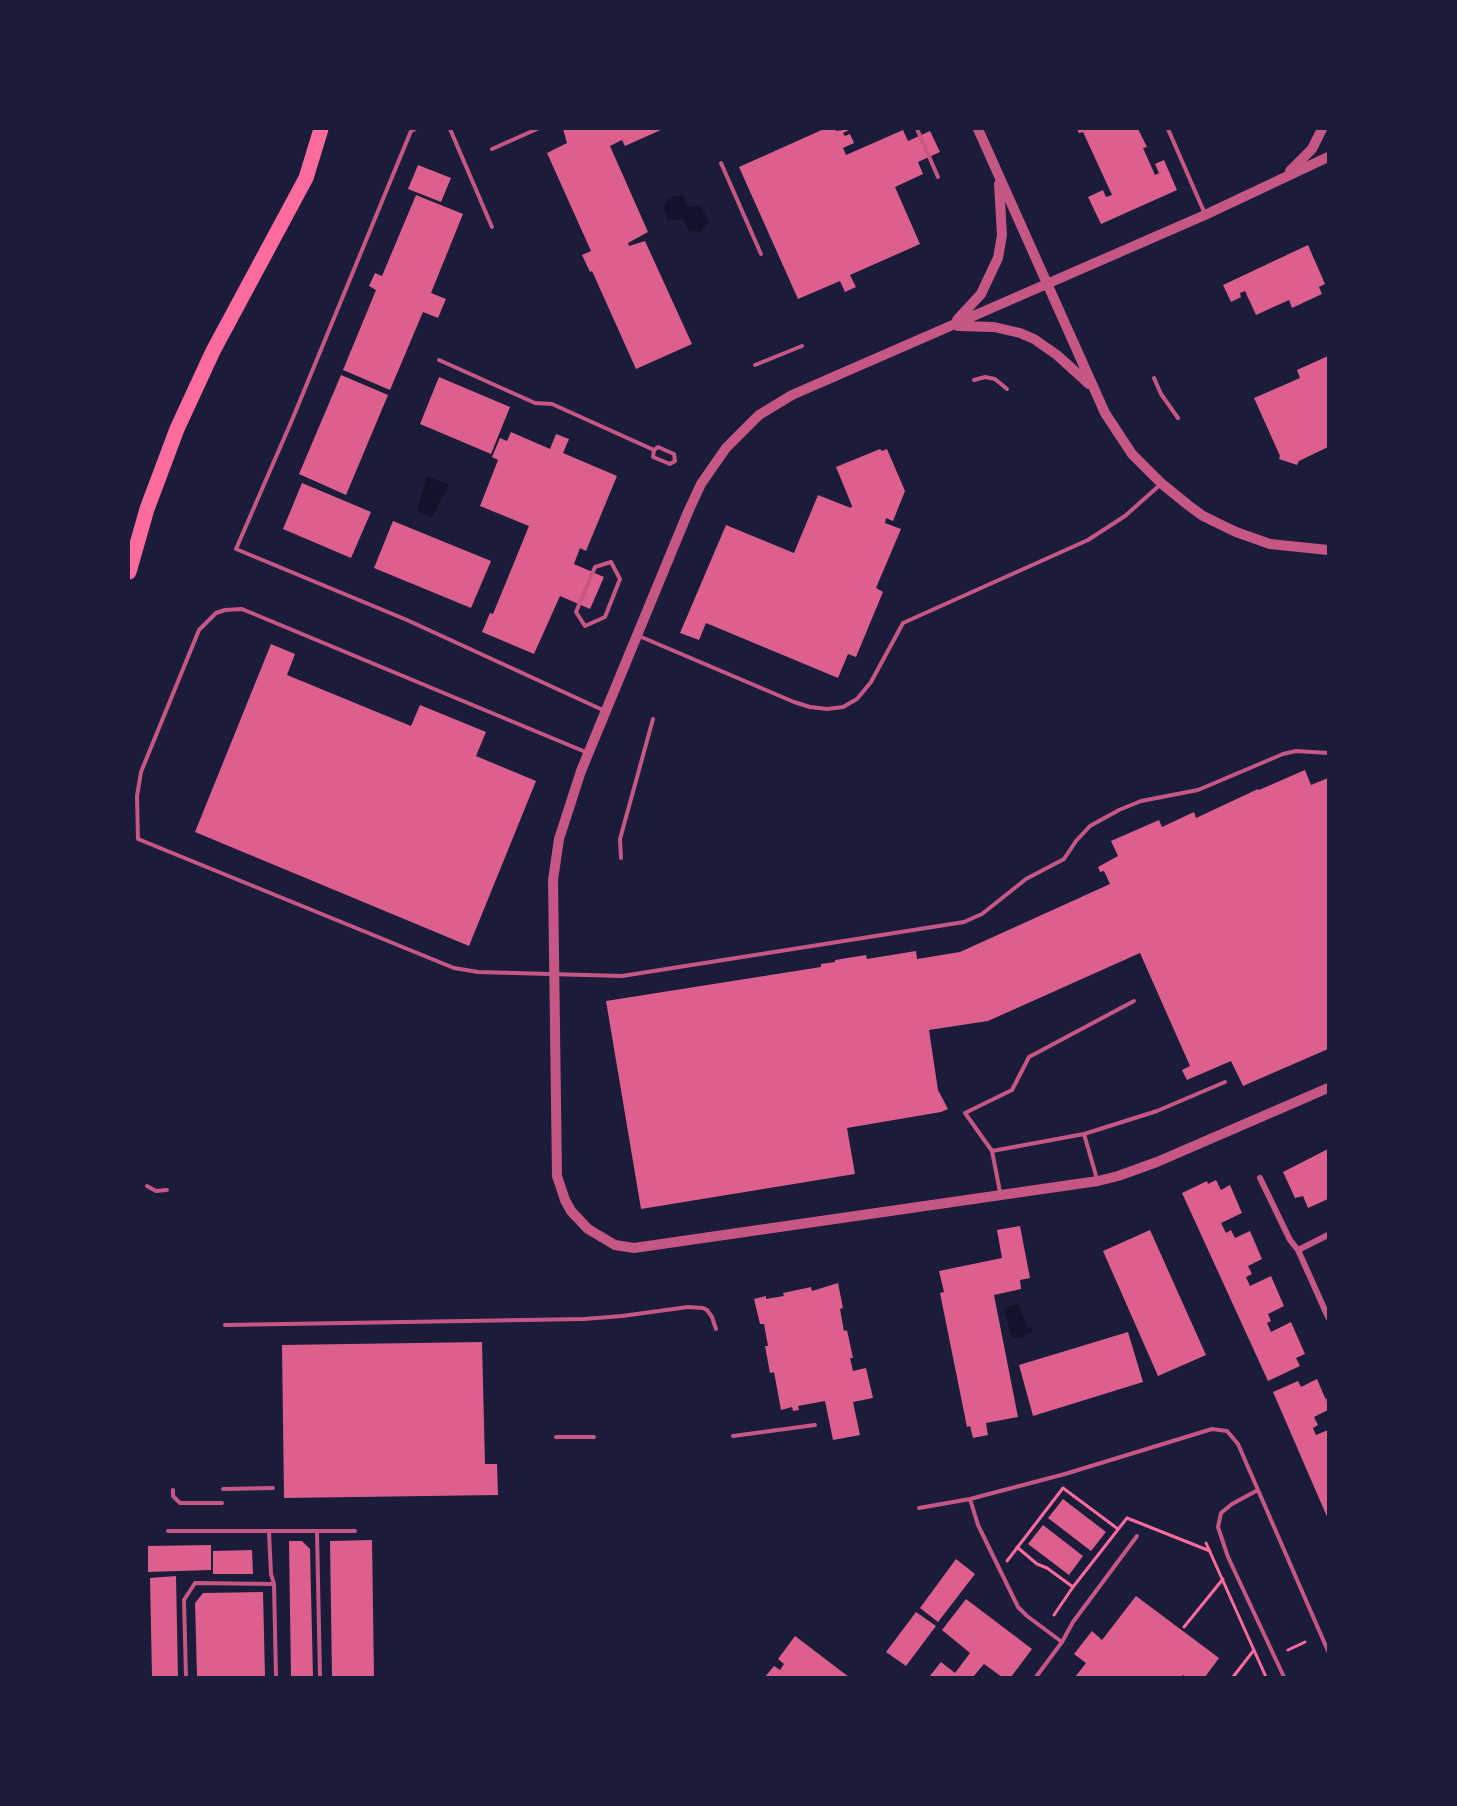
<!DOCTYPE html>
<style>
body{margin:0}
#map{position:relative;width:1457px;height:1806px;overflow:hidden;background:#1b1b3a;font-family:Figtree,sans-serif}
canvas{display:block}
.frame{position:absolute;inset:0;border:130px solid #1b1b3a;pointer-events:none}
</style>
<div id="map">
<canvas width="1457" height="1806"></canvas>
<div class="frame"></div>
</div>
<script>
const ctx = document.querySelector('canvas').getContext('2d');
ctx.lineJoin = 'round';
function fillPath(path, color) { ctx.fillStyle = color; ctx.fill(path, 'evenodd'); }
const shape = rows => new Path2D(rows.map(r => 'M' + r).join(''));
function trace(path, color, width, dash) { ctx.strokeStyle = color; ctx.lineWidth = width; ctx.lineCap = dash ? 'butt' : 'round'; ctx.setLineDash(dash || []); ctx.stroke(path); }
fillPath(shape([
 [683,196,687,206,701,206,709,223,701,232,689,231,683,219,668,220,663,206,670,197],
 [427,476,449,485,432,517,417,511],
 [1018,1304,1027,1327,1031,1327,1032,1331,1021,1338,1012,1338,1004,1308]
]), '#12122b');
fillPath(shape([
 [663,129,625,146,622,140,610,146,648,232,628,243,629,246,645,241,692,344,636,369,592,271,590,272,582,255,591,251,547,153,567,143,563,129],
 [824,129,836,129,836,131,851,129,843,133,845,136,850,134,854,143,843,148,846,155,903,130,908,141,930,131,940,152,918,162,923,174,895,187,920,244,850,275,856,287,845,292,840,281,798,299,739,167],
 [1077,129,1138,129,1147,147,1143,148,1155,175,1159,173,1155,164,1164,160,1177,190,1101,224,1088,197,1103,190,1106,197,1112,195,1083,132,1079,133],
 [418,165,451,178,441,202,408,189],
 [416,195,463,214,431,293,446,299,438,318,423,312,390,390,343,370,376,290,369,286,375,273,382,276],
 [1308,245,1325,284,1319,287,1322,294,1292,308,1289,300,1256,315,1245,291,1240,293,1241,297,1231,302,1223,285],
 [1328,356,1328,447,1299,461,1297,465,1279,459,1280,456,1254,398,1300,378,1297,370],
 [341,375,388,395,346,495,299,474],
 [439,377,510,407,491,454,420,424],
 [511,432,550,449,556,434,569,439,563,453,617,476,586,551,580,548,574,564,604,577,590,609,560,596,534,654,482,632,490,613,493,614,529,526,480,506,498,460,492,457,500,438,507,441],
 [880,449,882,451,887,449,905,491,893,521,886,518,885,523,901,529,876,588,883,592,856,657,848,654,838,678,706,623,699,640,680,633,726,525,794,553,818,495,851,508,852,506,836,467],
 [302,483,371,512,351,558,283,529],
 [393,521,491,561,471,608,374,568],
 [271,644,295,654,287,675,411,726,420,705,486,732,476,756,536,781,469,946,195,832],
 [1305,770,1311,785,1328,778,1328,1049,1243,1086,1231,1061,1187,1080,1182,1070,1190,1066,1140,953,988,1021,929,1030,938,1090,948,1109,941,1112,847,1128,855,1174,641,1209,606,1001,821,967,821,964,835,962,835,960,866,955,867,959,916,951,917,959,960,952,1110,884,1104,871,1100,872,1098,867,1118,856,1111,841,1159,820,1162,827,1194,812,1196,818,1258,789,1259,790],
 [1328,1149,1328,1199,1308,1208,1303,1196,1295,1198,1283,1172],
 [1216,1180,1221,1190,1230,1185,1242,1213,1221,1223,1226,1233,1231,1230,1235,1238,1250,1231,1262,1259,1248,1266,1252,1274,1246,1277,1250,1286,1271,1276,1284,1306,1268,1314,1271,1321,1267,1323,1271,1332,1291,1322,1305,1354,1296,1358,1300,1366,1268,1381,1182,1193,1207,1181,1208,1184],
 [1020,1226,1030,1278,1020,1280,1021,1289,994,1295,1018,1417,986,1423,988,1435,973,1438,970,1426,967,1427,940,1293,944,1292,939,1271,1002,1258,997,1230],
 [1150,1230,1206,1355,1158,1376,1103,1251],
 [838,1283,843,1308,840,1309,844,1331,847,1330,853,1358,850,1358,853,1371,866,1368,873,1398,853,1402,860,1435,833,1440,825,1401,798,1406,799,1410,793,1411,792,1407,781,1410,774,1372,770,1373,765,1346,768,1346,764,1324,760,1324,754,1299,766,1296,766,1299,784,1296,783,1293,811,1287,812,1291],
 [1128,1332,1143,1382,1033,1416,1019,1365],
 [482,1342,485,1464,497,1464,498,1495,284,1498,282,1345],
 [1317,1379,1328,1405,1328,1410,1314,1417,1318,1425,1313,1428,1316,1435,1328,1430,1328,1519,1273,1392,1298,1381,1301,1387],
 [1063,1499,1106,1532,1091,1551,1048,1518],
 [1043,1525,1083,1556,1069,1575,1028,1544],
 [372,1540,374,1677,332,1677,330,1541],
 [289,1541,302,1541,310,1549,313,1677,291,1677],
 [211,1545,211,1570,148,1572,148,1546],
 [252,1550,253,1574,213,1574,213,1551],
 [956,1559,975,1574,938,1622,920,1608],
 [176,1576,178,1677,152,1677,150,1578],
 [263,1592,265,1677,197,1677,195,1603,203,1593],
 [1136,1596,1219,1658,1205,1677,1186,1677,1183,1675,1181,1677,1075,1677,1086,1663,1074,1654,1092,1631,1102,1640],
 [966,1599,1032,1649,1011,1677,1002,1677,984,1664,973,1677,929,1677,941,1662,955,1673,970,1653,942,1630],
 [916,1612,936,1626,906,1666,886,1652],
 [795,1636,849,1677,765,1677,774,1666,780,1670,784,1664,778,1659]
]), '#dd5f8e');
trace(shape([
 [1206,1543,1266,1677],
 [1017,1547,1037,1564,1047,1568,1073,1587],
 [1007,1561,1063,1488,1118,1529],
 [1054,1615,1073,1587,1127,1518,1210,1551],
 [1184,1627,1223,1579],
 [1288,1650,1305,1642],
 [1233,1677,1254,1650]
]), '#ff6b9d', 3);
trace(shape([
 [415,129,411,131,292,420,236,549,407,620,605,711],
 [450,129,492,227],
 [917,129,938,177],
 [1168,129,1205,214],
 [492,149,537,129],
 [721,163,761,254],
 [439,360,535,403,552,404,654,450,658,447,674,454,675,461,670,464,653,457,654,450],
 [755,365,802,346],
 [1154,378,1161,394,1178,418],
 [974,380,985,377,995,379,1007,389],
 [611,562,620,579,605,617,585,626,576,612,595,567,611,562],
 [639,636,794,702,810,707,827,709,843,707,857,699,871,682,903,623,1088,540,1125,516,1161,484],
 [588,753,242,609,225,610,216,613,199,630,141,772,137,796,138,839,454,968,478,972,622,976,964,922,982,914,1026,879,1064,859,1076,841,1090,826,1119,810,1141,801,1198,790,1283,754,1296,751,1328,753],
 [621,858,620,839,653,719],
 [1084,1134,1097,1179],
 [992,1151,1084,1134,1157,1111,1225,1082],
 [147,1186,156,1191,167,1190],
 [1000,1192,992,1151,965,1113,1012,1090,1029,1057,1134,1001],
 [225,1325,584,1319,622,1316,688,1307,703,1308,707,1310,712,1317,716,1329],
 [1326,1401,1328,1400],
 [733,1436,815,1425],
 [556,1437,594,1437],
 [223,1489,273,1488],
 [173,1490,173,1496,180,1503,222,1503],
 [1258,1490,1232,1504,1221,1513,1218,1527,1228,1557,1284,1677],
 [970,1499,978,1525,1018,1607,1027,1616,1062,1642],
 [919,1508,970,1499,1065,1474,1212,1429,1227,1431,1238,1444,1328,1651],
 [168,1531,355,1531],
 [269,1532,271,1574,274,1584,276,1677],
 [317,1532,320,1677],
 [186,1677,184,1600,195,1583,274,1584],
 [1036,1677,1062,1642,1073,1622,1137,1536]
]), '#c65784', 4);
trace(shape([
 [1260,1178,1290,1240,1298,1250,1328,1317],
 [1298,1250,1328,1235]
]), '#c65784', 6);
trace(shape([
 [978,129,1105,413,1132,454,1161,483,1188,505,1203,516,1236,532,1270,544,1328,550],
 [1328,157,1205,215,792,395,759,415,726,448,701,484,688,512,581,771,559,839,553,880,557,1176,565,1200,571,1211,588,1229,615,1245,634,1248,1098,1181,1118,1176,1157,1162,1328,1088],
 [1290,171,1312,149,1322,129],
 [957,320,981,294,998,258,1002,235,999,184],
 [958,326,994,327,1020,333,1034,339,1057,355,1089,384]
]), '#c65784', 10);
trace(shape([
 [129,572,147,509,177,429,213,351,306,178,321,129]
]), '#ff6b9d', 15);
</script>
